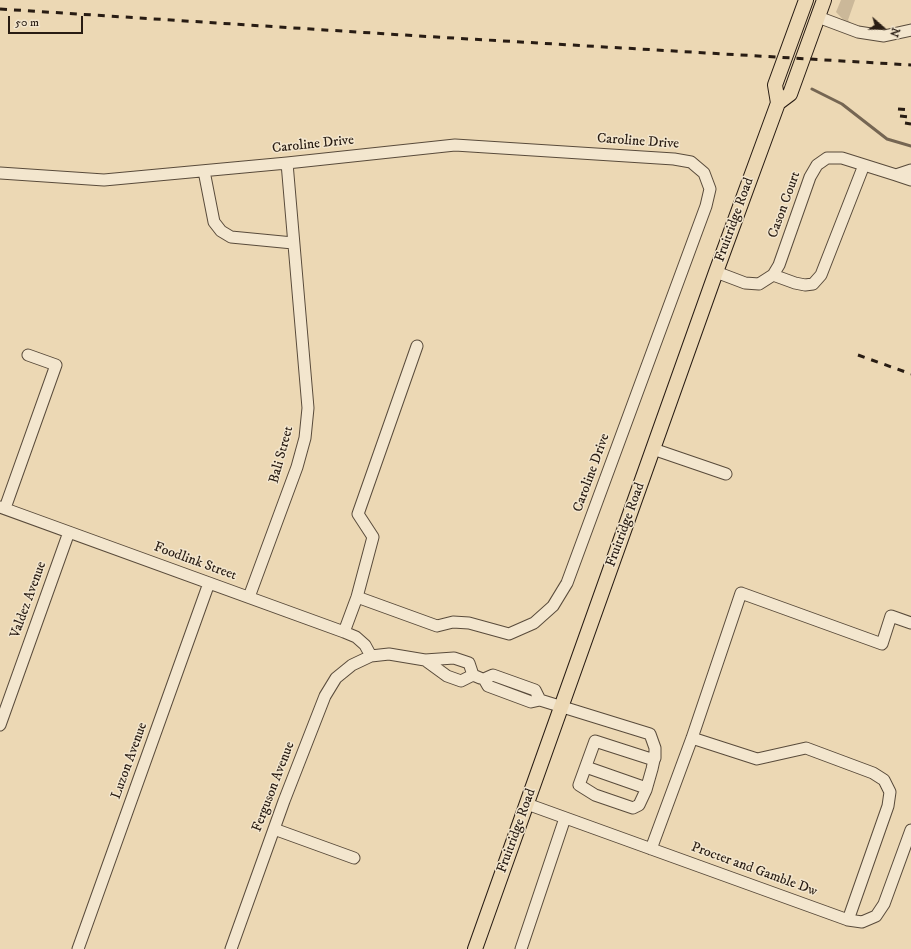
<!DOCTYPE html>
<style>
body{margin:0}
#map{position:relative;width:911px;height:949px;overflow:hidden;background:#ecd8b4;font-family:"IM FELL DW Pica",serif}
canvas{display:block}
.north{position:absolute;left:863px;top:8px;width:40px;height:40px;-webkit-text-stroke:3px #f3e6ce;paint-order:stroke;rotate:110deg;font-size:11px;font-weight:700;line-height:16px;text-align:center;color:#281c13}
.north::after{content:'';display:block;margin:auto;width:14px;height:18px;background:#281c13;clip-path:polygon(50% 0,100% 100%,50% 72%,0 100%)}
.scale{position:absolute;left:8px;top:16px;width:75px;height:18px;box-sizing:border-box;border:2px solid #281c13;border-top:0;padding-left:5px;font-size:12px;line-height:14px;white-space:nowrap;color:#281c13;-webkit-text-stroke:3px #f3e6ce;paint-order:stroke}
</style>
<div id="map">
<canvas width="911" height="949"></canvas>
<div class="north">N</div>
<div class="scale">50 m</div>
</div>
<script>
const ctx = document.querySelector('canvas').getContext('2d');
ctx.lineJoin = 'round';
function fillPath(path, color) { ctx.fillStyle = color; ctx.fill(path, 'evenodd'); }
const shape = rows => new Path2D(rows.map(r => 'M' + r).join(''));
function trace(path, color, width, dash) { ctx.strokeStyle = color; ctx.lineWidth = width; ctx.lineCap = dash ? 'butt' : 'round'; ctx.setLineDash(dash || []); ctx.stroke(path); }
function label(font, color, halo, rows, align = 'center') {
  ctx.font = font + ' "IM FELL DW Pica",serif'; ctx.lineWidth = 3; ctx.setLineDash([]); ctx.textBaseline = 'middle'; ctx.strokeStyle = halo; ctx.fillStyle = color; for (const [text, x, y, turn = 0] of rows) {
    ctx.save(); ctx.translate(x, y); ctx.rotate((+turn || 0) * Math.PI / 180); ctx.textAlign = isNaN(turn) ? turn : align; if (halo) ctx.strokeText(text, 0, 0); ctx.fillText(text, 0, 0); ctx.restore();
  }
}
fillPath(shape([
 [841,0,855,0,848,20,853,25,851,28,836,12]
]), '#cbb899');
trace(shape([
 [812,89,842,104,887,139,911,146]
]), '#756653', 3);
const minor = shape([
 [818,17,858,32,884,36,911,30],
 [911,170,896,175,911,180],
 [204,171,214,222,221,231,231,237,293,243],
 [0,173,104,180,287,163,455,145,674,159,691,162,704,173,710,189,706,206,567,583,553,606,534,623,509,634,469,623,453,622,437,626,357,597],
 [716,272,745,283,759,284,773,275,779,265,810,177,817,165,827,158,842,158,896,175],
 [773,275,795,283,805,285,813,284,821,275,864,165],
 [653,449,726,474],
 [0,507,344,632,356,637,365,645,371,656],
 [5,508,56,365,28,355],
 [249,597,297,467,305,438,308,408,287,163],
 [344,632,357,597,373,537,358,514,417,346],
 [425,660,447,676,461,681,473,675,480,678],
 [484,679,493,675,535,690,540,700,650,734,655,748,655,758,654,760,652,769,646,790,639,805,633,808,630,807,595,795,579,785,595,741,654,760],
 [484,679,488,686,531,702,540,700],
 [0,725,69,532],
 [692,738,757,759,806,748,873,773,884,780,890,792,888,806,848,920],
 [586,767,646,788],
 [527,804,848,920,862,922,876,916,884,904,911,830],
 [274,829,354,858],
 [651,849,692,738,741,593,882,644,891,616,911,623],
 [78,949,209,583],
 [231,949,284,801,325,696,336,678,352,665,371,656,389,654,425,660,454,658,469,663,473,675],
 [521,949,565,818]
]);
const major = shape([
 [778,103,790,94,824,0],
 [475,949,716,272,778,103,775,85,806,0]
]);
trace(minor, '#594b3b', 13);
trace(major, '#281c13', 16);
trace(minor, '#f3e6ce', 11);
trace(major, '#ecd8b4', 14);
trace(shape([
 [0,9,419,36,911,65],
 [898,109,911,110],
 [900,116,911,117],
 [905,123,911,124],
 [858,355,911,374]
]), '#281c13', 3, [7, 7]);
label('14px', '#281c13', '#f3e6ce', [
 ["Caroline Drive",638,142,4],
 ["Caroline Drive",313,145,-6],
 ["Cason Court",785,205,-70],
 ["Fruitridge Road",735,220,-70],
 ["Bali Street",282,455,-75],
 ["Caroline Drive",592,473,-70],
 ["Fruitridge Road",626,525,-70],
 ["Foodlink Street",195,562,20],
 ["Valdez Avenue",29,600,-70],
 ["Luzon Avenue",130,761,-70],
 ["Ferguson Avenue",274,787,-69],
 ["Fruitridge Road",517,831,-70],
 ["Procter and Gamble Dw",754,870,20]
]);
</script>
